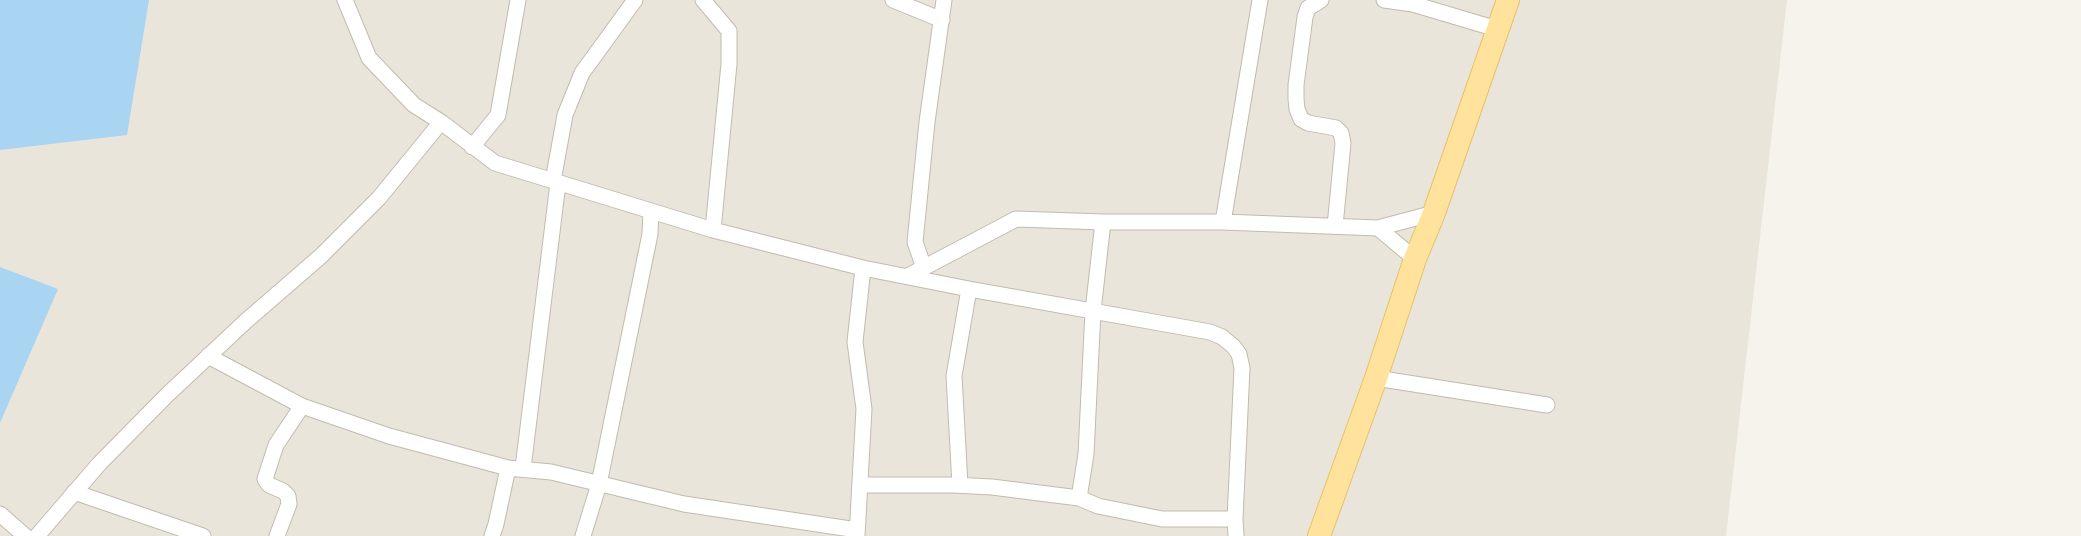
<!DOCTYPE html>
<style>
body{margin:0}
canvas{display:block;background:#f6f3ec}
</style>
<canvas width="2081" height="536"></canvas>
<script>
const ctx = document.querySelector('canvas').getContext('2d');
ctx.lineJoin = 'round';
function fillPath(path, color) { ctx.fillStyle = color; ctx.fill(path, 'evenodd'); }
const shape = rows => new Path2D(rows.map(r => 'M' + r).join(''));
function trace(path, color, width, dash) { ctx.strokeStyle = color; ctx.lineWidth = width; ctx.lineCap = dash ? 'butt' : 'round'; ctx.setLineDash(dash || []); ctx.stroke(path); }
fillPath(shape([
 [0,0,1787,0,1726,536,0,536]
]), '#eae5da');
fillPath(shape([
 [0,0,149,0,127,135,0,150],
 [0,267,58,289,0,423]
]), '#a9d4f2');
const street = shape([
 [345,0,369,58,414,105,441,122,495,163,713,230,863,268,969,289,1210,332,1222,337,1233,346,1239,354,1242,368,1235,519,1236,536],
 [703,0,729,31,729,64,713,230],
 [893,0,942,20],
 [1321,0,1308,8,1305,17,1296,85,1296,99,1297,109,1301,119,1308,123,1336,128,1341,133,1343,143,1335,226],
 [1384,0,1413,4,1497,29],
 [472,147,498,115,518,0],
 [1223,222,1260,0],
 [1378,228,1415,259],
 [924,268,915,242,927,122,944,0],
 [908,276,1016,219,1103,222,1223,222,1378,228,1434,213],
 [208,356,302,406,389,436,508,468,551,472,684,504,857,530],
 [1376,378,1547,405],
 [523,468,558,183,553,181,565,115,582,73,635,0],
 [860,485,953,485,992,487,1079,498,1098,506,1162,519,1235,519],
 [960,485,954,376,969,289],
 [74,492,203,536],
 [1079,498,1086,454,1093,311,1103,222],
 [0,514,25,536],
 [37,536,99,464,167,395,246,321,321,256,379,198,441,122],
 [277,536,289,504,288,496,283,491,269,485,265,479,276,445,302,406],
 [492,536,496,524,508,468],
 [583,536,599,484,650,234,651,211],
 [857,536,864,409,855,342,863,268]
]);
const primary = shape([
 [1319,536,1376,378,1415,259,1434,213,1508,0]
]);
trace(street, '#c2bbae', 17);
trace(primary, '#e6c16a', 24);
trace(street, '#fff', 15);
trace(primary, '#ffe39c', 22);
</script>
